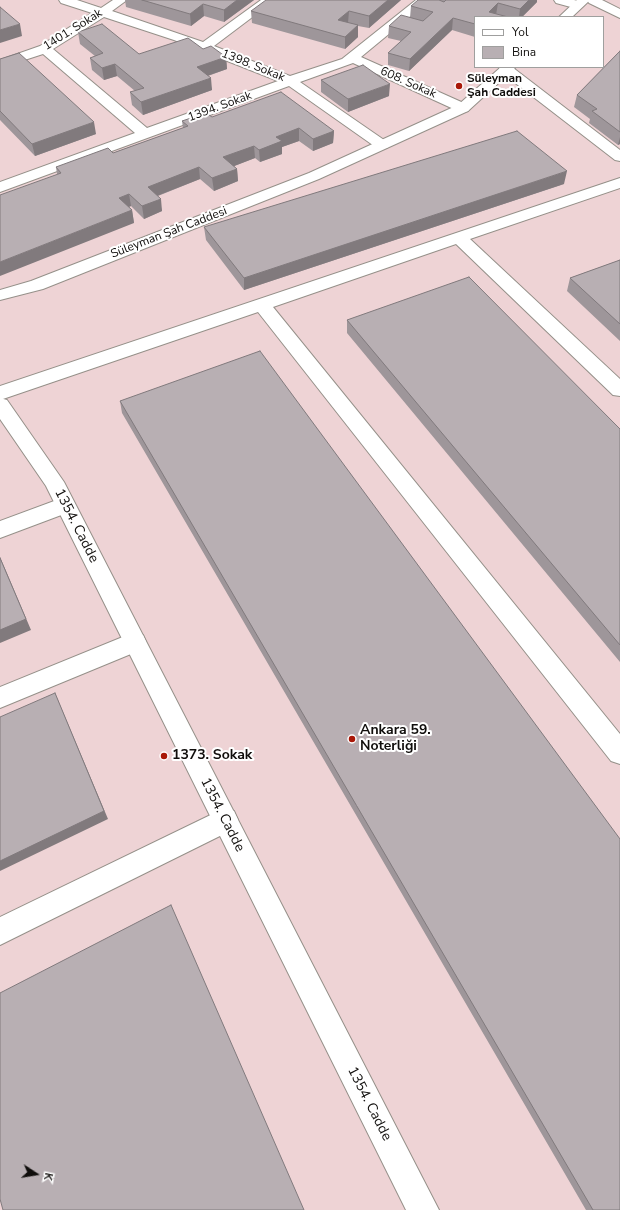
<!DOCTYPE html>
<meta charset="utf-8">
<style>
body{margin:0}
#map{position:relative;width:620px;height:1210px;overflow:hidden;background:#e9e3dc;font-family:"Nunito Sans",sans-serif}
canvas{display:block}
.legend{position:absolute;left:474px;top:16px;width:130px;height:52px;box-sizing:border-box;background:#fff;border:1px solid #9f9f9e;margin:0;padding:5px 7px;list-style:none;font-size:12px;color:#100e0c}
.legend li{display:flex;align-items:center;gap:8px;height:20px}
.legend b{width:20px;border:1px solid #9f9f9e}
.north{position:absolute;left:16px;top:1154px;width:40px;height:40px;-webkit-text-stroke:3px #fff;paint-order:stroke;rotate:102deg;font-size:11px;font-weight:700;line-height:16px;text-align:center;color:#100e0c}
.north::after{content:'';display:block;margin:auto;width:14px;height:18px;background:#100e0c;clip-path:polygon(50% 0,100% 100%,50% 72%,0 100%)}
</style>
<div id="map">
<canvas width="620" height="1210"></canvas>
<ul class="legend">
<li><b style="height:5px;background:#fff"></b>Yol</li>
<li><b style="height:11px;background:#b8afb3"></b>Bina</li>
</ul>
<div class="north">K</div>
</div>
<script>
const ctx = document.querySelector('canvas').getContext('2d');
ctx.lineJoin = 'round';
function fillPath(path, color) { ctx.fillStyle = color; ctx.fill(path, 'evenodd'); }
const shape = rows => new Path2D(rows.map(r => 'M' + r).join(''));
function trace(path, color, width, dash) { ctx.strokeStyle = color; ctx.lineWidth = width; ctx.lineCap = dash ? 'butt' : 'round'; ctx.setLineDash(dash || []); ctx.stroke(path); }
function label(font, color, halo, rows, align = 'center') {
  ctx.font = font + ' "Nunito Sans",sans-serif'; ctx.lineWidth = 4; ctx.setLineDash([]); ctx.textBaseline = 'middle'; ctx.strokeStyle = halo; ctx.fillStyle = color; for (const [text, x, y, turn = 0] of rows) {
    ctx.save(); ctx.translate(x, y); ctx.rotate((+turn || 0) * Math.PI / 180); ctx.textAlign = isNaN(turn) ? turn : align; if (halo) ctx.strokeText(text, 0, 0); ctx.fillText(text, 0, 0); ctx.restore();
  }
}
fillPath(shape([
 [0,0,620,0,620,1210,0,1210],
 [475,17,603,17,603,67,475,67]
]), '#eed3d5');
const minor = shape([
 [59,0,77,0,101,8,113,0,127,0,112,11,203,42,261,0,275,0,214,46,290,76,342,59,416,0,430,0,361,57,468,105,470,108,468,111,463,112,458,111,353,63,300,82,387,142,389,145,387,148,377,148,289,86,0,192,0,182,135,133,43,54,0,68,0,60,40,46,92,13,61,3,59,0],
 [104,17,174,40,278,81,147,128,53,49,104,17],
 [554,0,574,0,582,2,584,5,578,9,556,3,554,0],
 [587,0,602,0,620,9,620,18,589,3,587,0],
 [501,67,512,67,620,150,620,161,615,160,501,72,499,69,501,67],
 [620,178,620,188,470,239,620,379,620,396,613,395,456,244,273,307,620,734,620,764,611,761,258,312,0,400,0,386,620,178],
 [65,497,72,499,75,505,72,511,0,538,0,521,65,497],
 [135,632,143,635,146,642,143,649,0,708,0,687,135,632],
 [225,808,234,811,238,820,234,829,0,945,0,917,225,808]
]);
const major = shape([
 [577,0,590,0,572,17,559,17,577,0],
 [501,67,516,67,468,111,319,179,43,289,0,300,0,290,31,281,309,173,458,105,501,67],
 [0,398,7,400,64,482,439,1210,406,1210,46,486,0,419,0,398]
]);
trace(minor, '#959089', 2);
trace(major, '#959089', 2);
fillPath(minor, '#fff');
fillPath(major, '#fff');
fillPath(shape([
 [125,0,254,0,224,22,204,16,191,26,126,7],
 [401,0,369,28,358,26,358,37,345,49,252,23,251,11],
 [439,0,537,0,537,2,522,17,475,17,475,37,452,30,409,71,388,65,388,53,401,41,388,38,389,26,410,18,411,6],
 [78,32,139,54,203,49,226,57,227,69,208,76,212,90,143,115,132,105,130,92,135,91,117,76,104,80,92,70,90,58,95,56,80,44],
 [620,51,620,144,618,145,589,123,590,119,574,107,577,95],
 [0,59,96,134,35,156,0,120],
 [321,80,389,96,348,112,321,92],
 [212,117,334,131,333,143,313,151,299,141,282,147,282,154,260,162,255,158,234,166,237,169,238,181,214,191,200,179,158,196,162,211,144,219,131,206,129,207,132,210,134,223,57,174,56,167,113,153,183,128,182,121],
 [564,184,244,290,206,240,204,227],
 [620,260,620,341,567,291,570,278],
 [347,320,620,429,620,662,347,333],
 [120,401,620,1210,586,1210,122,413]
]), '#9e969a');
fillPath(shape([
 [237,0,254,0,224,22,224,10],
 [388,0,401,0,369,28,369,16],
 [529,0,537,0,537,2,522,17,519,17,520,9],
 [498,3,496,15,489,12],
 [203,4,204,16,191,26,190,14],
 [349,11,348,23,338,20],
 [453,18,452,30,409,71,410,59],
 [20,24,22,36,0,43,0,30],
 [358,25,358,37,345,49,345,37],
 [226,57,227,69,198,79,197,67],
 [115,64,117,76,104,80,102,68],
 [211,78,212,90,143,115,141,102],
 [390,84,389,96,348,112,348,99],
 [94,122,96,134,35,156,32,144],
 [299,128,299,141,282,147,282,154,260,162,259,150,276,137],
 [334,131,333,143,313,151,313,139],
 [620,137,620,144,618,145],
 [254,146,255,158,224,170,223,157],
 [199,167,200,179,149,199,148,187],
 [237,169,238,181,214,191,212,178],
 [567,171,564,184,244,290,244,278],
 [129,194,131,206,121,210,119,198],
 [161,199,162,211,144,219,142,206],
 [132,210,134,223,0,276,0,262],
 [0,557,31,630,0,643],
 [55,693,108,819,0,871,0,861]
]), '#817a7d');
const building = shape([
 [142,0,237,0,224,10,203,4,190,14,142,0],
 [266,0,388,0,369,16,349,11,338,20,358,25,345,37,251,11,266,0],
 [418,0,439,0,444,2,446,0,529,0,520,9,498,3,489,12,508,17,475,17,475,24,453,18,410,59,388,53,411,32,389,26,401,15,423,21,433,12,411,6,418,0],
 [0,7,20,24,0,30,0,7],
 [102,24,139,54,188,38,203,49,211,46,226,57,197,67,211,78,141,102,130,92,144,88,115,64,102,68,90,58,103,53,78,32,102,24],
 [620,51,620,132,592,111,597,109,577,95,620,51],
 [19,53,94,122,32,144,0,111,0,59,19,53],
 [363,65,390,84,348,99,321,80,363,65],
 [281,92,334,131,313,139,299,128,276,137,282,141,259,150,254,146,223,157,237,169,212,178,199,167,148,187,161,199,142,206,129,194,119,198,132,210,0,262,0,195,61,173,56,167,108,148,113,153,188,126,182,121,206,113,212,117,281,92],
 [517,131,567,171,244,278,204,227,517,131],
 [620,260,620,324,570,278,620,260],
 [469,277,620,429,620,645,347,320,469,277],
 [260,351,620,839,620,1210,593,1210,120,401,260,351],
 [0,558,26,619,0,630,0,558],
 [55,693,104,811,0,861,0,717,55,693],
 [171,905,304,1210,3,1210,0,1199,0,993,171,905]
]);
fillPath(building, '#b8afb3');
trace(building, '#817a7d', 1);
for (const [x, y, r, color] of [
 [459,86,4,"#a91808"],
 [352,739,4,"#a91808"],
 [164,756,4,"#a91808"]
]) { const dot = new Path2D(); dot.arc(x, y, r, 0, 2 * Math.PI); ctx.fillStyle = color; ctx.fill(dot); trace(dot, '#fff', 1.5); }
label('12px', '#100e0c', '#fff', [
 ["1401. Sokak",73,30,-32],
 ["1398. Sokak",253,66,22],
 ["608. Sokak",408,83,24],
 ["1394. Sokak",220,107,-20],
 ["Süleyman Şah Caddesi",169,233,-21]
]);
label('bold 12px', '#100e0c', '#fff', [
 ["Süleyman",467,79],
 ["Şah Caddesi",467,93]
], 'left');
label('14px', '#100e0c', '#fff', [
 ["1354. Cadde",76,526,63],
 ["1354. Cadde",222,815,63],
 ["1354. Cadde",369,1104,63]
]);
label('bold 14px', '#100e0c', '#fff', [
 ["Ankara 59.",360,731],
 ["Noterliği",360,747],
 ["1373. Sokak",172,756]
], 'left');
</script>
